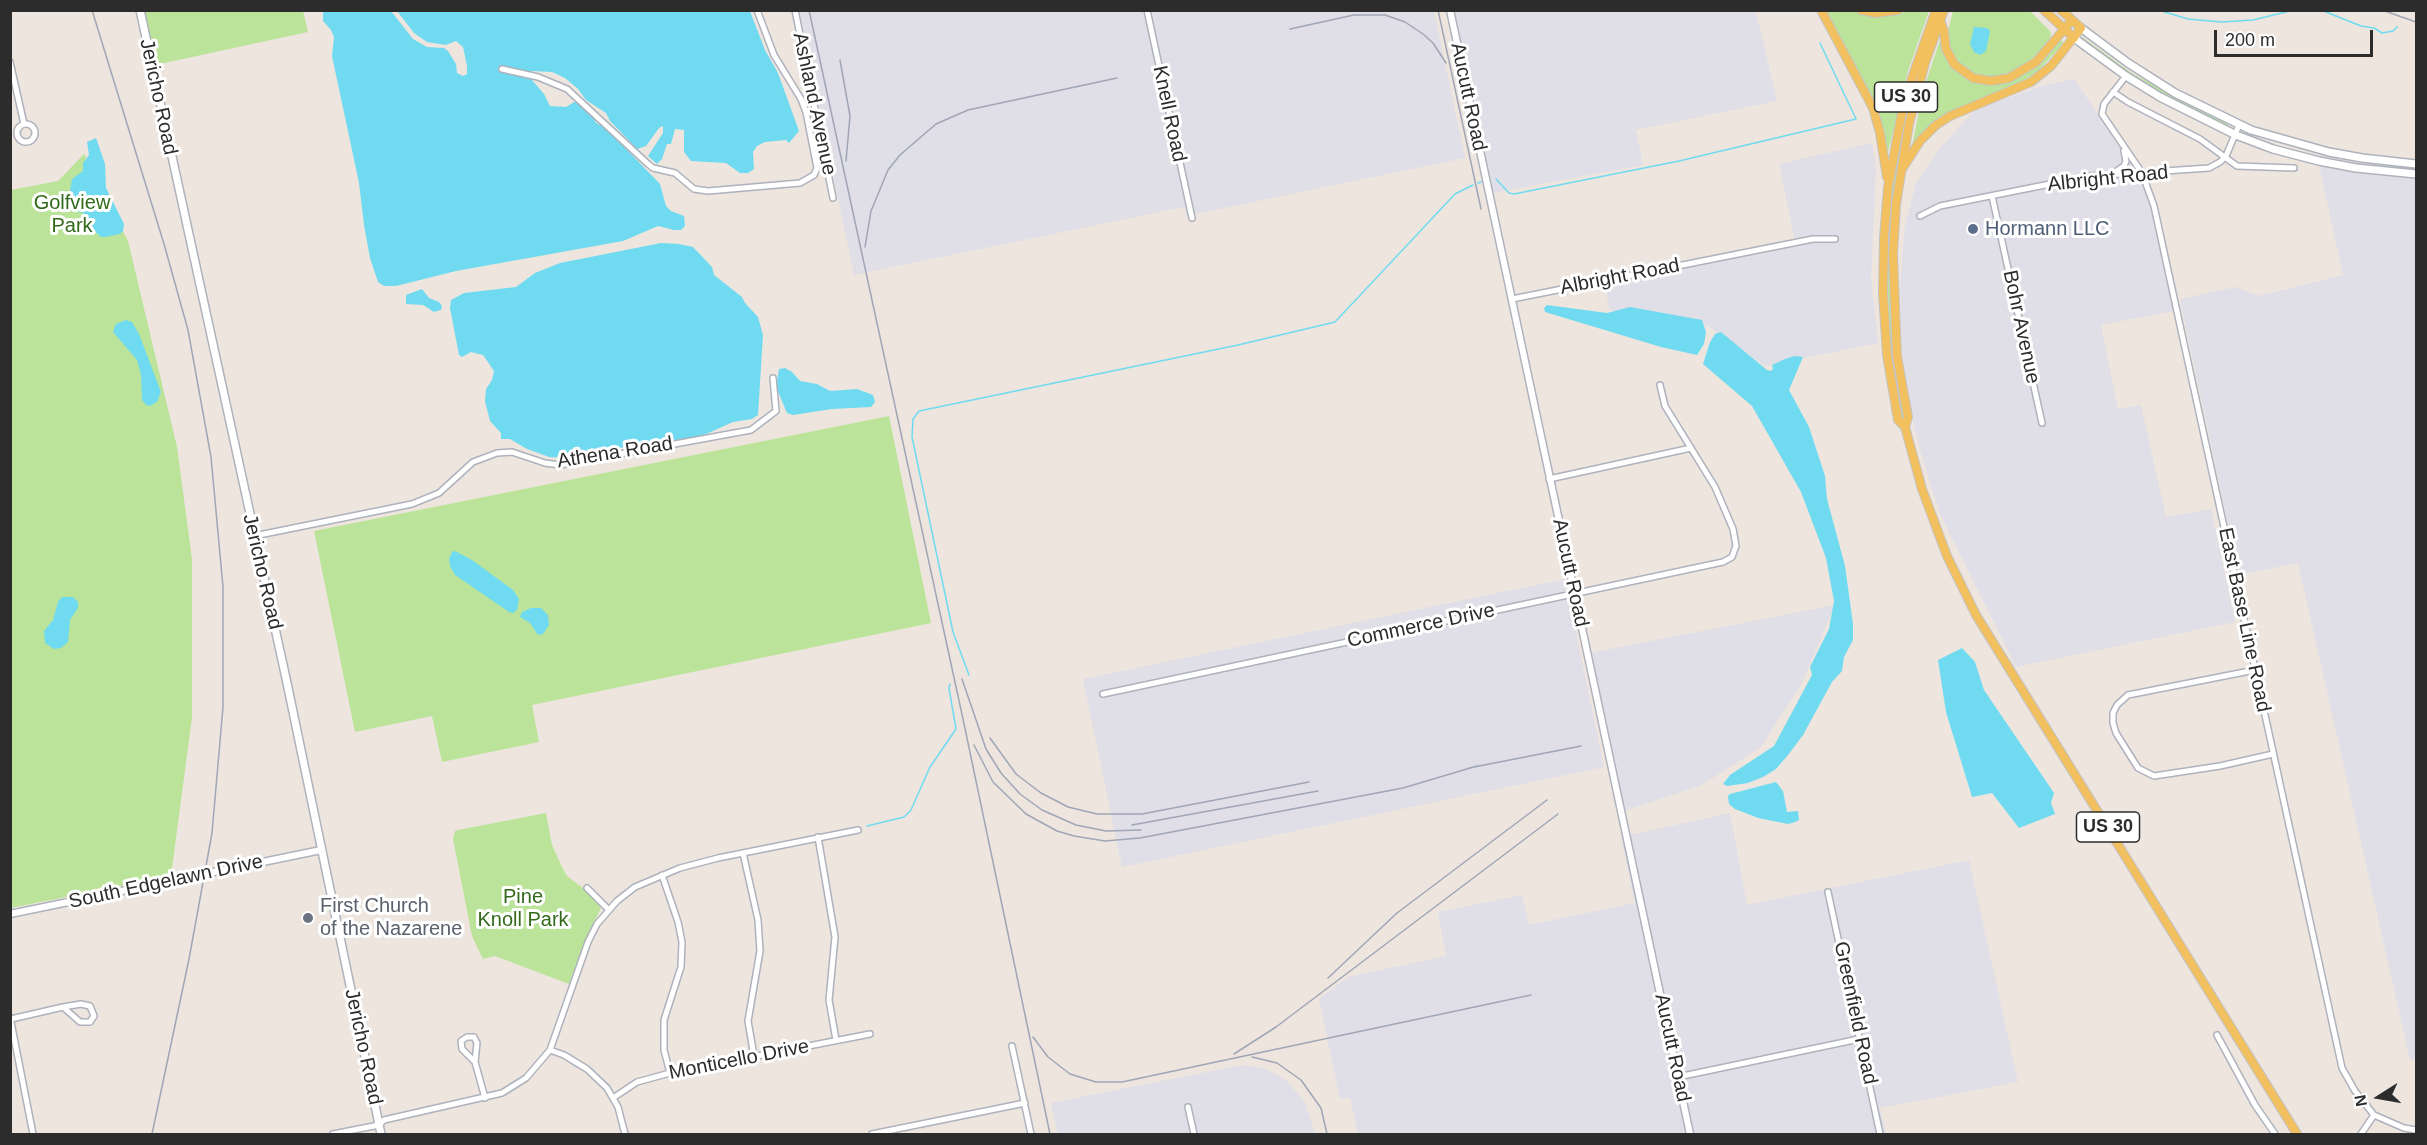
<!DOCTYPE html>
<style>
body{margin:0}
#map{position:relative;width:2427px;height:1145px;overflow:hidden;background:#ede5de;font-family:Helvetica,sans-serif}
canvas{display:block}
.frame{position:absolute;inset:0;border:12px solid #2c2c2c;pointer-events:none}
.north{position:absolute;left:2349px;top:1067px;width:60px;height:60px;-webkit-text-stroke:4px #fff;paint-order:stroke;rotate:259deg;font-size:16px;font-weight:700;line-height:24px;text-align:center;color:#2c2c2c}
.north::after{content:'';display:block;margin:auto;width:21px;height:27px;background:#2c2c2c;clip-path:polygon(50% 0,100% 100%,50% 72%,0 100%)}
.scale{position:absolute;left:2214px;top:30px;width:159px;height:27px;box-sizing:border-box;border:3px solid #2c2c2c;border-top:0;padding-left:8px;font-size:18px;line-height:21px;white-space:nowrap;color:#2c2c2c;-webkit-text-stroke:4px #fff;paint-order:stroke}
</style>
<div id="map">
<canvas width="2427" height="1145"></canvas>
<div class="frame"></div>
<div class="north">N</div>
<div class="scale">200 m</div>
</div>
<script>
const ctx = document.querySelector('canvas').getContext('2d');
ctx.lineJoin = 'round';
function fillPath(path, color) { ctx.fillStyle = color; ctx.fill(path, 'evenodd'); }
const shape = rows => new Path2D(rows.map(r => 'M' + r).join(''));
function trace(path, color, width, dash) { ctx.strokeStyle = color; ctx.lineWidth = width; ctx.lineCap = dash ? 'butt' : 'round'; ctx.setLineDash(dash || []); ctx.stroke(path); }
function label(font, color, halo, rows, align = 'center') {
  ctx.font = font + ' Helvetica,sans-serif'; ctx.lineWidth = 6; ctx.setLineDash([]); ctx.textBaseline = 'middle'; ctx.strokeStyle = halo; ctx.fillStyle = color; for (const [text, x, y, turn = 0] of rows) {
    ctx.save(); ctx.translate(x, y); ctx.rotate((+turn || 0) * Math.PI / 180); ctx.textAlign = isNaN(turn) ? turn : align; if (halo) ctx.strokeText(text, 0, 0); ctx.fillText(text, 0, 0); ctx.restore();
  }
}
fillPath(shape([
 [799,11,1434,11,1465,158,1195,214,1186,215,1184,207,854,275],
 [1453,11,1756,11,1777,101,1636,130,1643,165,1493,193],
 [2074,79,2146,185,2173,311,2101,325,2118,409,2141,405,2166,517,2211,509,2235,622,2016,667,1940,514,1920,450,1909,404,1902,347,1900,285,1905,226,1916,183,1940,148,1976,109,2045,85],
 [1872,143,1876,167,1871,279,1878,343,1765,366,1710,327,1638,310,1610,311,1604,283,1796,245,1779,164],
 [2319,165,2416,178,2416,1059,2410,1060,2298,563,2239,575,2180,299,2236,287,2259,296,2343,275],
 [1565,579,1604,767,1122,867,1083,679],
 [1835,605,1802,683,1761,747,1702,785,1624,811,1590,653],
 [1730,813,1747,905,1969,860,2018,1082,1880,1108,1886,1134,1358,1134,1350,1098,1340,1099,1319,999,1348,977,1446,956,1438,912,1522,895,1529,925,1635,903,1621,837],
 [1242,1065,1266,1069,1287,1081,1305,1102,1315,1134,1058,1134,1051,1103]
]), '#e0dee6');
fillPath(shape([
 [2029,10,2051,32,2050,40,2037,57,2016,71,1989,78,1973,74,1957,62,1950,49,1948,31,1953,11],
 [144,11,303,11,308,32,155,65],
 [1825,11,1852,11,1883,16,1910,11,1929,11,1908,71,1887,156,1883,131],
 [1941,37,1948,61,1961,75,1977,82,2010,80,2019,77,2039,64,2061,40,2064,43,2036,73,2022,82,1945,115,1927,129,1912,146,1923,91],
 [2082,37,2133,74,2228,124,2226,127,2163,95,2134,78,2081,39],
 [1923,53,1900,152,1891,236,1891,316,1897,377,1904,418,1901,419,1889,336,1887,252,1894,168,1906,108],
 [84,154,128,241,177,447,192,559,192,717,171,876,11,908,11,190,58,181],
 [889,416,931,623,532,705,539,742,442,762,432,716,355,732,314,531],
 [546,813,552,845,563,869,567,876,584,889,601,908,586,938,569,984,495,956,483,959,472,936,453,839,455,831,458,830]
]), '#bbe49a');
fillPath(shape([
 [323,11,391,11,413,39,427,47,444,48,448,51,456,64,457,73,463,76,467,74,467,66,463,47,456,41,446,45,427,42,414,33,397,11,750,11,765,50,778,73,799,131,789,143,786,140,765,142,757,146,753,152,754,169,748,173,740,173,726,163,691,161,684,152,684,130,675,129,671,144,667,144,662,159,657,164,648,156,663,133,663,126,659,128,646,146,637,149,610,121,606,113,586,100,578,89,565,78,552,72,532,71,531,79,544,94,550,106,566,107,576,101,591,113,596,123,606,128,660,184,666,206,671,211,684,216,685,226,681,230,674,230,658,226,623,241,456,271,396,286,384,286,378,282,370,258,364,225,359,183,332,56,334,37,331,30,323,21],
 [1974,27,1987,28,1990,31,1986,51,1980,55,1974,52,1970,44],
 [96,138,105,164,106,188,124,224,123,231,120,234,105,237,101,237,93,230,85,214,67,208,63,200,70,191,72,179,83,171,83,163,89,155,87,142],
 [661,243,679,244,693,247,712,267,714,275,742,297,745,303,758,317,763,335,758,415,752,419,733,422,695,439,609,449,574,458,549,457,527,449,510,439,501,439,501,433,490,421,485,401,486,389,492,380,494,371,483,355,471,352,462,357,459,355,450,308,451,300,464,293,516,287,535,273,560,263],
 [422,289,429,298,439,302,442,306,441,310,434,312,423,305,406,304,406,295],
 [1547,305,1607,313,1630,307,1702,320,1706,332,1704,344,1697,355,1661,347,1545,312,1544,308],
 [126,320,132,322,139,334,161,392,157,402,150,406,146,405,142,400,141,375,137,360,113,332,116,324],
 [1721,332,1767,370,1771,371,1773,369,1772,365,1785,359,1794,356,1803,357,1789,390,1809,427,1825,476,1827,499,1845,566,1853,624,1853,640,1844,657,1842,671,1832,682,1803,735,1788,755,1776,769,1763,777,1748,783,1727,786,1723,784,1730,775,1774,746,1812,675,1810,667,1829,629,1834,601,1826,558,1801,492,1752,406,1703,364,1710,342,1715,334],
 [785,368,792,372,800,381,817,384,830,391,857,389,873,395,875,402,871,407,832,409,793,415,787,413,776,387,779,369],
 [455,551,472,560,513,590,519,599,517,610,513,613,509,612,455,575,450,566,449,559,452,552],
 [62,597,73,597,78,602,78,608,70,620,68,642,61,648,54,649,45,643,44,631,53,620,58,602],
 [531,608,541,608,548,615,549,625,543,634,538,635,530,623,520,617,522,612],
 [1962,648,1975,662,1984,690,2054,793,2051,803,2055,814,2019,828,1992,793,1972,797,1946,712,1938,660],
 [1776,782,1783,791,1787,812,1798,811,1799,820,1795,822,1788,824,1758,818,1735,809,1729,804,1728,796,1730,794]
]), '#70dbf0');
trace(shape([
 [2158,10,2188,19,2222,22,2253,20,2294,10],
 [2321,10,2361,26,2374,28,2382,33,2393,31,2397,27],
 [1496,179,1509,193,1514,194,1679,161,1856,119,1820,43],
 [1478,183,1481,182],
 [969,675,953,632,912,437,913,419,919,411,1238,345,1335,322,1455,194,1473,185],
 [867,826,904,817,911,810,930,767,956,729,949,688,950,684]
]), '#70dbf0', 1.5);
const minor = shape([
 [795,10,833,198],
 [1147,10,1192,218],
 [10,62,24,124],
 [502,69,538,77,567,89,648,164,653,168,675,173,694,189,708,191,800,183,814,175,817,168,806,112,801,99,774,55,757,10],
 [2126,76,2104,104,2102,114,2142,173,2154,206,2342,1068,2355,1091,2374,1115,2404,1128,2416,1130],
 [2113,92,2128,102,2200,139,2237,166,2294,168],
 '17 133a9 9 0 1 1 18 0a9 9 0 1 1-18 0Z',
 [2115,172,2124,166,2126,161,2124,151],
 [1992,196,2042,423],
 [1920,216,1940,206,2090,176,2209,168,2220,162,2226,156,2239,125],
 [1512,299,1813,239,1835,239],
 [1549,479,1691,448],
 [254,536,412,504,439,493,473,462,497,453,512,452,545,463,560,465,751,430,776,411,773,378],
 [2255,670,2128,695,2117,705,2113,713,2113,723,2116,733,2138,768,2154,776,2220,766,2273,754],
 [1103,694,1723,562,1732,557,1736,546,1733,529,1715,487,1665,406,1660,385],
 [818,837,835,937,829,1000,836,1040],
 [743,853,758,920,760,951,748,1021,754,1056],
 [662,875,678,922,682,942,681,967,664,1020,664,1050,670,1073],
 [587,888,608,909],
 [1828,892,1880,1134],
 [10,1017,33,1134],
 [11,1019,63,1007,80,1022,90,1022,94,1016,90,1006,81,1004,63,1007],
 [2217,1035,2255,1105,2275,1134],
 [1012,1046,1031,1134],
 [550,1050,564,1055,587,1069,607,1088,618,1107,625,1134],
 [475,1062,462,1049,461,1041,467,1037,474,1037,477,1043,475,1062,485,1098],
 [1678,1077,1859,1039],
 [613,1098,637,1082,670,1073,870,1034],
 [1188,1107,1194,1134],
 [333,1134,379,1125,384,1120,502,1093,526,1078,550,1050,588,942,597,924,617,901,635,887,680,868,718,858,858,830],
 [872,1134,1025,1103],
 [2361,1134,2374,1115]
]);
const tertiary = shape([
 [1450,10,1690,1134],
 [10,914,321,850]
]);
const secondary = shape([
 [140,10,287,683,381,1134],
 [2081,28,2128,63,2175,93,2251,130,2329,152,2362,158,2416,164],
 [2074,38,2126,76,2160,97,2236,135,2273,149,2319,161,2356,168,2416,174]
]);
const primary = shape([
 [1821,10,1873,108,1880,133,1887,177],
 [1861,10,1876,13,1898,10],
 [1944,10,1925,63,1909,124,1896,204,1893,255,1897,356,1908,417,1905,427,1922,489,1947,556,1976,615,2297,1134],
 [2044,10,2074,38],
 [1940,20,1944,31,1946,49,1954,64,1973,78,1991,81,2009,78,2036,62,2072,20],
 [1902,169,1920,141,1936,125,1950,116,2031,82,2051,66,2081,28,2061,10],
 [1905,427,1898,420,1887,355,1883,293,1884,238,1888,187,1901,117,1912,78,1936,10]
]);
trace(minor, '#aeb2bc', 8);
trace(tertiary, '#aeb2bc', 9);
trace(secondary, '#aeb2bc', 10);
trace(primary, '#c4c4c4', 10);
trace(minor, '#fff', 5);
trace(tertiary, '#fff', 6);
trace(secondary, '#fff', 7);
trace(primary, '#f2c05e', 8);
trace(shape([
 [92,10,164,244,188,330,211,457,223,587,223,707,212,833,189,959,152,1134],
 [809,10,963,719,1050,1134],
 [1438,10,1481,209],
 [2382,10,2416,22],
 [1290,29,1354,15,1385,15,1405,22,1423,34,1433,43,1446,63],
 [840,60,850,116,846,161],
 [865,247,871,211,888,170,900,155,936,124,968,110,1117,78],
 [962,679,986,749,1001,773,1020,794,1042,810,1076,825,1106,831,1141,830],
 [990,738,1016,774,1041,793,1068,807,1097,814,1142,814,1309,782],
 [974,745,993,782,1026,814,1057,831,1074,836,1105,841,1140,838,1403,788,1477,766],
 [1469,768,1581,746],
 [1132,825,1318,791],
 [1328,978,1397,913,1547,800],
 [1033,1037,1048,1057,1070,1074,1096,1082,1122,1082,1531,995],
 [1234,1054,1276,1027,1558,814],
 [1252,1057,1277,1063,1301,1080,1321,1108,1327,1134]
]), '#a0a6b6', 1.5);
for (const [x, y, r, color] of [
 [1973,229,6,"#5c6f8a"],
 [308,918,6,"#6b7280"]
]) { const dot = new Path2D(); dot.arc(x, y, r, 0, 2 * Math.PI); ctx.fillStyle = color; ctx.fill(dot); trace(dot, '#fff', 2); }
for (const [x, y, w] of [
 [1906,97,63],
 [2108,827,63]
]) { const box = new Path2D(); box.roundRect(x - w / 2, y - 15, w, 30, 4.5); ctx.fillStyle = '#fff'; ctx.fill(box); trace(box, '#2c2c2c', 1.5); }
label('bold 18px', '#2c2c2c', null, [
 ["US 30",1906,97],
 ["US 30",2108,827]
]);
label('20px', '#2c2c2c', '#fff', [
 ["Jericho Road",158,97,78],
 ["Aucutt Road",1468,97,78],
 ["Ashland Avenue",814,104,78],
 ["Knell Road",1169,114,78],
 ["Albright Road",2108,179,-6],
 ["Albright Road",1620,277,-11],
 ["Bohr Avenue",2021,327,78],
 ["Athena Road",615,453,-9],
 ["Jericho Road",262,572,77],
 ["Aucutt Road",1570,573,78],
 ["East Base Line Road",2244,620,78],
 ["Commerce Drive",1421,626,-12],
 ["South Edgelawn Drive",166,882,-12],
 ["Greenfield Road",1855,1013,78],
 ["Jericho Road",363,1047,78],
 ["Aucutt Road",1672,1048,78],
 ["Monticello Drive",739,1060,-11]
]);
label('20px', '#336a1a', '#fff', [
 ["Golfview",72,203],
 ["Park",72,226],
 ["Pine",523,897],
 ["Knoll Park",523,920]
]);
label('20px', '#4e5e75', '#fff', [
 ["Hormann LLC",1985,229]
], 'left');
label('20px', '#5b616d', '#fff', [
 ["First Church",320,906],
 ["of the Nazarene",320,929]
], 'left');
</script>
